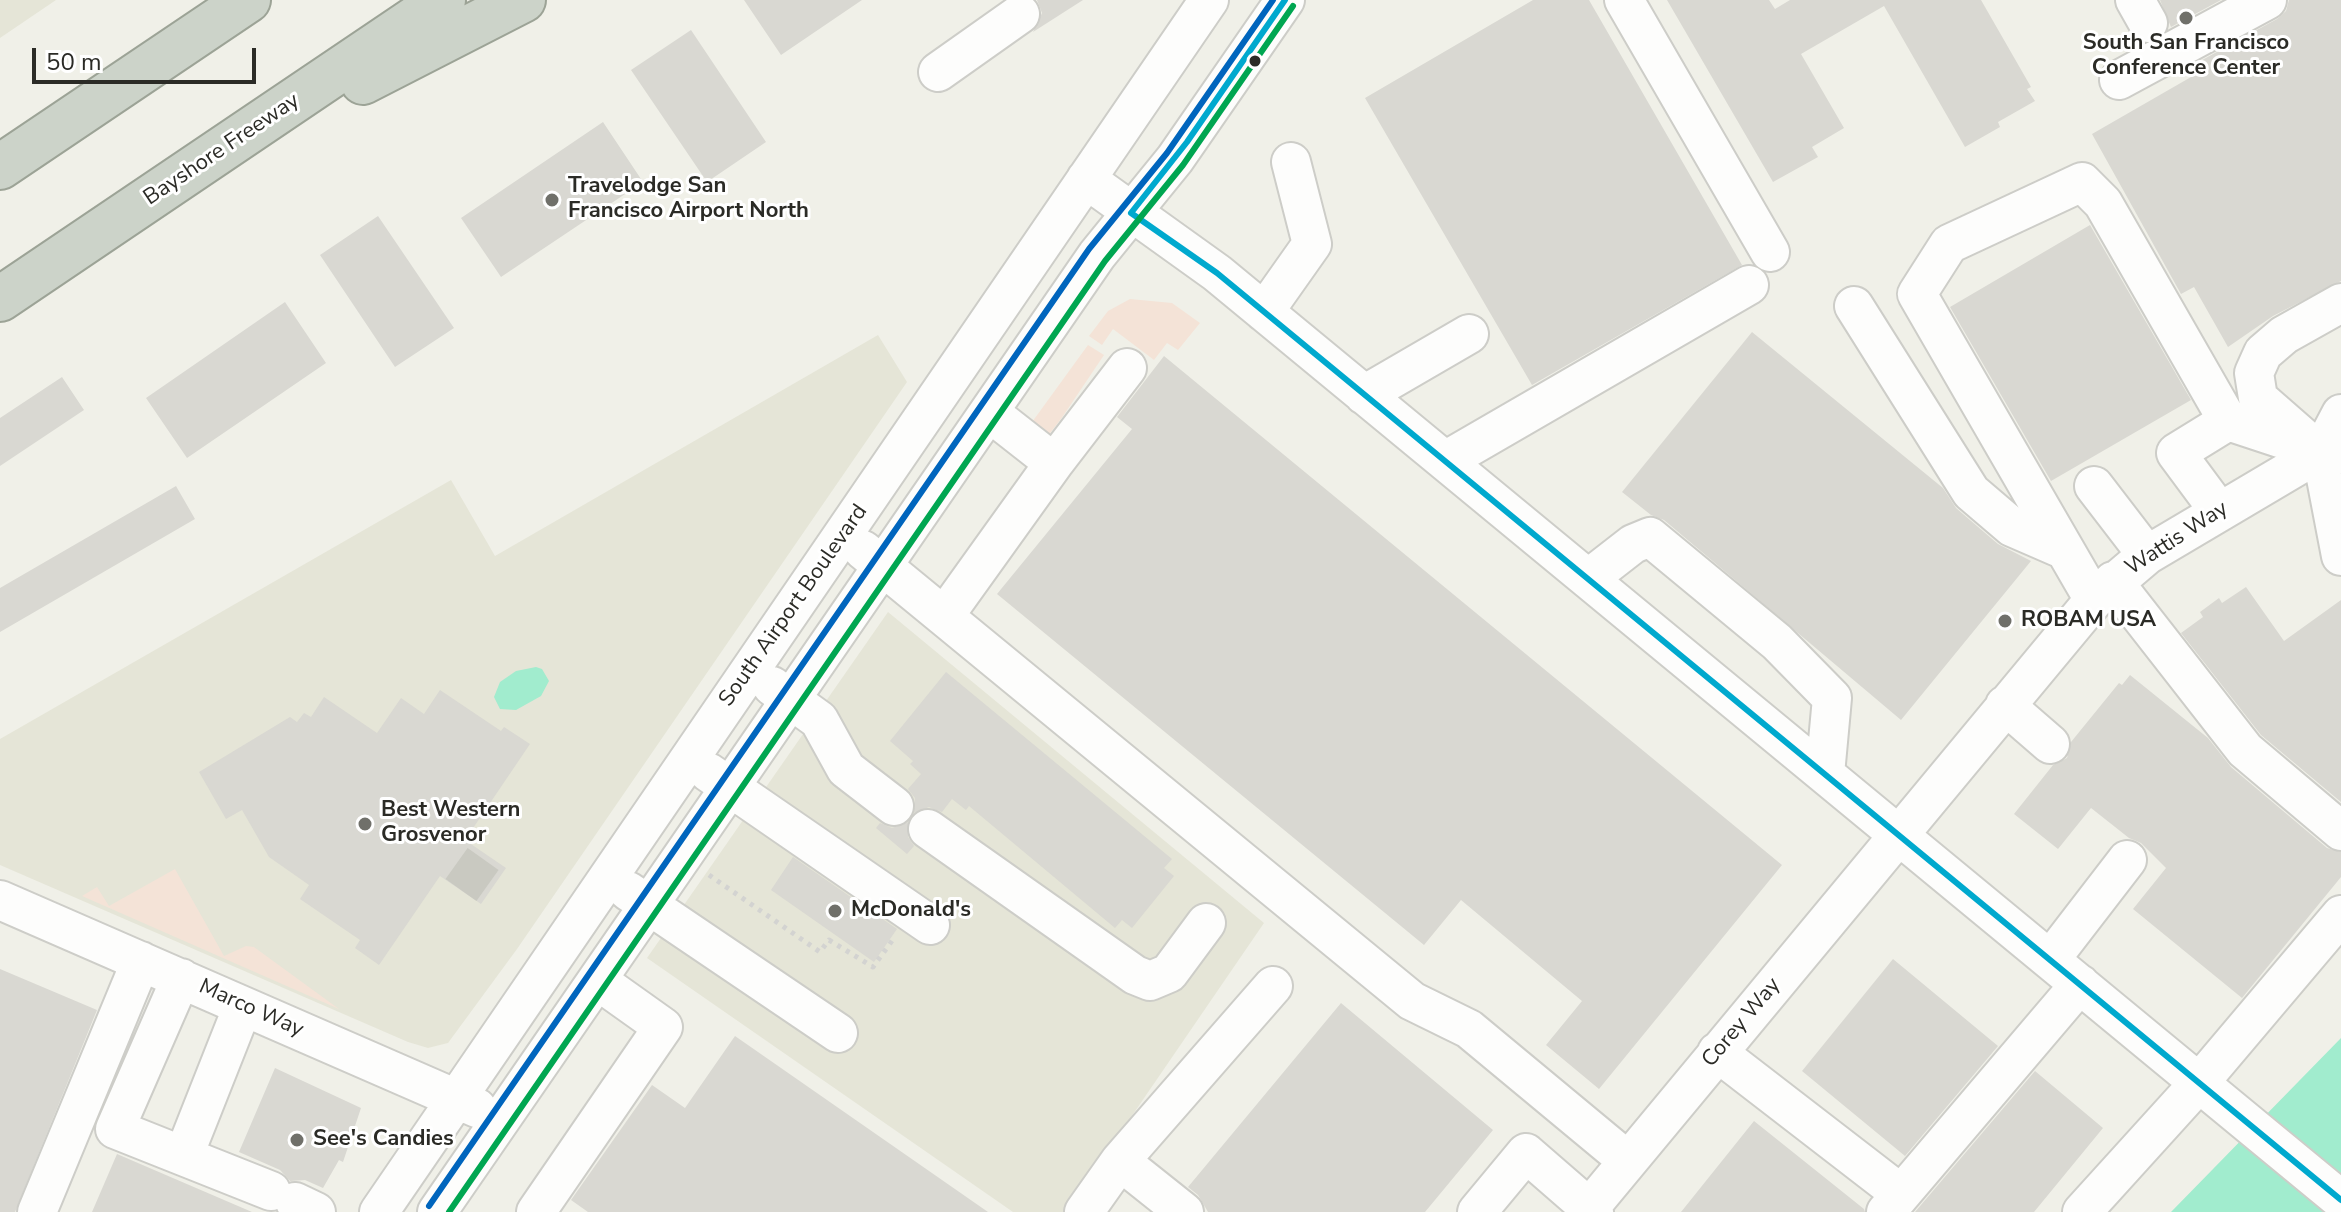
<!DOCTYPE html>
<style>
body{margin:0}
#map{position:relative;width:2341px;height:1212px;overflow:hidden;background:#f0f0e8;font-family:"Nunito Sans",sans-serif}
canvas{display:block}
.scale{position:absolute;left:32px;top:48px;width:224px;height:36px;box-sizing:border-box;border:4px solid #2b2b26;border-top:0;padding-left:10px;font-size:24px;line-height:28px;white-space:nowrap;color:#2b2b26;-webkit-text-stroke:6px #fff;paint-order:stroke}
</style>
<div id="map">
<canvas width="2341" height="1212"></canvas>
<div class="scale">50 m</div>
</div>
<script>
const ctx = document.querySelector('canvas').getContext('2d');
ctx.lineJoin = 'round';
function fillPath(path, color) { ctx.fillStyle = color; ctx.fill(path, 'evenodd'); }
const shape = rows => new Path2D(rows.map(r => 'M' + r).join(''));
function trace(path, color, width, dash) { ctx.strokeStyle = color; ctx.lineWidth = width; ctx.lineCap = dash ? 'butt' : 'round'; ctx.setLineDash(dash || []); ctx.stroke(path); }
function label(font, color, halo, rows, align = 'center') {
  ctx.font = font + ' "Nunito Sans",sans-serif'; ctx.lineWidth = 6; ctx.setLineDash([]); ctx.textBaseline = 'middle'; ctx.strokeStyle = halo; ctx.fillStyle = color; for (const [text, x, y, turn = 0] of rows) {
    ctx.save(); ctx.translate(x, y); ctx.rotate((+turn || 0) * Math.PI / 180); ctx.textAlign = isNaN(turn) ? turn : align; if (halo) ctx.strokeText(text, 0, 0); ctx.fillText(text, 0, 0); ctx.restore();
  }
}
fillPath(shape([
 [0,0,56,0,0,38],
 [878,335,907,382,517,949,448,1043,428,1048,408,1042,0,865,0,739,451,480,495,556],
 [888,612,1264,923,1066,1212,1013,1212,647,958]
]), '#e5e5d7');
fillPath(shape([
 [1130,299,1172,303,1200,323,1178,350,1167,343,1154,360,1113,329,1102,345,1089,336,1108,311],
 [1088,345,1104,355,1061,419,1047,437,1027,429],
 [175,869,224,956,246,946,254,947,339,1009,82,896,97,887,109,906]
]), '#f4e3d7');
fillPath(shape([
 [536,667,542,669,549,681,541,696,516,710,500,709,494,697,500,682,516,671],
 [2341,1038,2341,1197,2327,1212,2171,1212]
]), '#a1ecce');
fillPath(shape([
 [744,0,862,0,781,55],
 [1037,0,1083,0,1033,32,1042,13],
 [1533,0,1589,0,1742,265,1532,385,1365,98],
 [1667,0,1769,0,1775,9,1790,0,1981,0,2031,87,2027,89,2035,101,1998,122,2000,127,1965,147,1884,6,1801,54,1844,128,1812,147,1818,157,1773,182],
 [2160,0,2221,0,2171,27],
 [2289,0,2341,0,2341,281,2273,316,2228,347,2194,287,2181,294,2092,134,2198,73,2193,65,2277,19,2286,11],
 [691,30,766,142,707,182,631,70],
 [603,122,643,182,501,277,461,218],
 [378,216,454,328,395,367,320,255],
 [2090,225,2191,400,2051,481,1950,307],
 [285,302,326,363,187,458,146,398],
 [1752,332,1943,488,1956,508,1998,544,2031,561,1901,720,1664,520,1651,515,1622,492],
 [1164,356,1782,865,1599,1089,1546,1045,1582,1001,1461,900,1424,945,997,594,1132,429,1117,417],
 [62,377,84,410,0,466,0,418],
 [176,486,195,519,0,632,0,588],
 [2246,587,2284,641,2341,600,2341,802,2261,735,2181,633,2203,617,2200,612,2219,598,2222,603],
 [946,672,1172,859,1164,868,1174,876,1132,928,1122,920,1115,928,969,806,966,810,952,799,942,812,929,807,914,813,915,798,908,789,921,774,910,764,913,761,890,741],
 [2130,675,2208,738,2231,767,2327,848,2341,852,2341,877,2242,998,2133,909,2166,868,2141,843,2129,838,2091,808,2058,849,2014,814,2053,765,2067,758,2071,742,2119,683,2122,685],
 [440,690,501,731,504,727,530,744,465,840,506,868,481,904,440,876,379,965,355,948,360,940,300,899,309,885,269,857,242,810,226,819,199,772,290,717,297,722,304,713,311,717,324,697,377,733,401,698,424,714],
 [908,822,908,837,914,846,907,854,876,828,880,823,892,828],
 [793,857,897,929,874,962,771,890],
 [1893,959,1998,1046,1905,1156,1802,1071],
 [0,969,97,1010,15,1212,0,1212],
 [1341,1003,1493,1130,1425,1212,1208,1212,1198,1195,1188,1187],
 [735,1036,988,1212,588,1212,571,1200,652,1085,685,1108],
 [275,1068,361,1108,343,1162,339,1160,323,1188,305,1180,290,1181,280,1170,239,1152],
 [2035,1071,2103,1128,2034,1212,1915,1212],
 [1754,1121,1864,1209,1865,1212,1681,1212],
 [117,1154,252,1212,92,1212]
]), '#d9d8d2');
trace(shape([
 [461,890,486,855]
]), '#c9c9c1', 38, [38, 19]);
const minor = shape([
 [1624,0,1770,252],
 [2135,0,2148,23],
 [938,72,1020,14],
 [2119,80,2267,0],
 [1086,179,1217,273,2341,1200],
 [1854,306,1971,492,2012,527,2065,550],
 [1264,312,1312,244,1291,162],
 [1364,395,1469,334],
 [989,412,1054,463,1127,368],
 [2341,414,2321,452,2341,556],
 [2306,440,2258,398,2254,373,2263,353,2284,335,2341,303],
 [1445,461,1749,285],
 [2094,486,2147,555],
 [2219,511,2176,453,2228,421,2334,456],
 [863,550,1412,1001,1469,1029,1628,1161],
 [1588,579,1633,544,1650,537,1777,642,1832,698,1825,774],
 [2113,581,2245,750,2341,831],
 [2094,600,1917,294,1949,244,2082,182,2103,203,2228,421],
 [945,615,1054,463],
 [772,686,819,720,846,769,894,806],
 [2005,705,2050,744],
 [708,772,930,925],
 [928,829,1135,975,1150,981,1169,973,1206,923],
 [628,891,838,1033],
 [0,900,477,1108],
 [2050,960,2127,860],
 [181,978,115,1129,271,1191],
 [1717,1052,1901,1194],
 [184,1155,243,1006],
 [1120,1161,1273,986],
 [295,1202,316,1212],
 [37,1212,141,961],
 [379,1212,1209,0],
 [437,1212,1097,255,1175,159,1285,0],
 [536,1212,663,1027,597,980],
 [1084,1212,1120,1161,1184,1212],
 [1477,1212,1526,1153,1594,1212],
 [1586,1212,2094,600,2147,555,2321,452],
 [1886,1212,2080,984],
 [2082,1212,2199,1083,2341,915]
]);
const highway = shape([
 [363,82,523,0],
 [0,167,248,0],
 [0,299,443,0]
]);
trace(minor, '#cdcdc8', 42);
trace(highway, '#9ca396', 48);
trace(shape([
 [709,875,820,952,829,940,873,967,894,938]
]), '#d3d3d1', 5, [4, 6]);
trace(minor, '#fdfdfc', 38);
trace(highway, '#ccd3c9', 44);
trace(shape([
 [1131,213,1217,273,2341,1200],
 [1131,213,1187,142,1285,0]
]), '#00a9ce', 6);
trace(shape([
 [449,1212,1105,261,1183,165,1293,6]
]), '#00a651', 6);
trace(shape([
 [429,1206,1089,249,1167,153,1273,0]
]), '#0065bd', 6);
for (const [x, y, r, color] of [
 [2186,18,8,"#70706a"],
 [1255,61,7,"#2b2b26"],
 [552,200,8,"#70706a"],
 [2005,621,8,"#70706a"],
 [365,824,8,"#70706a"],
 [835,911,8,"#70706a"],
 [297,1140,8,"#70706a"]
]) { const dot = new Path2D(); dot.arc(x, y, r, 0, 2 * Math.PI); ctx.fillStyle = color; ctx.fill(dot); trace(dot, '#fff', 3); }
label('bold 22px', '#2b2b26', '#fff', [
 ["South San Francisco",2186,44,"center"],
 ["Conference Center",2186,69,"center"],
 ["Travelodge San",568,187],
 ["Francisco Airport North",568,212],
 ["ROBAM USA",2021,621],
 ["Best Western",381,811],
 ["Grosvenor",381,836],
 ["McDonald's",851,911],
 ["See's Candies",313,1140]
], 'left');
label('22px', '#2b2b26', '#fff', [
 ["Bayshore Freeway",222,150,-34],
 ["Wattis Way",2177,539,-33],
 ["South Airport Boulevard",794,606,-55],
 ["Marco Way",251,1009,24],
 ["Corey Way",1742,1023,-50]
]);
</script>
